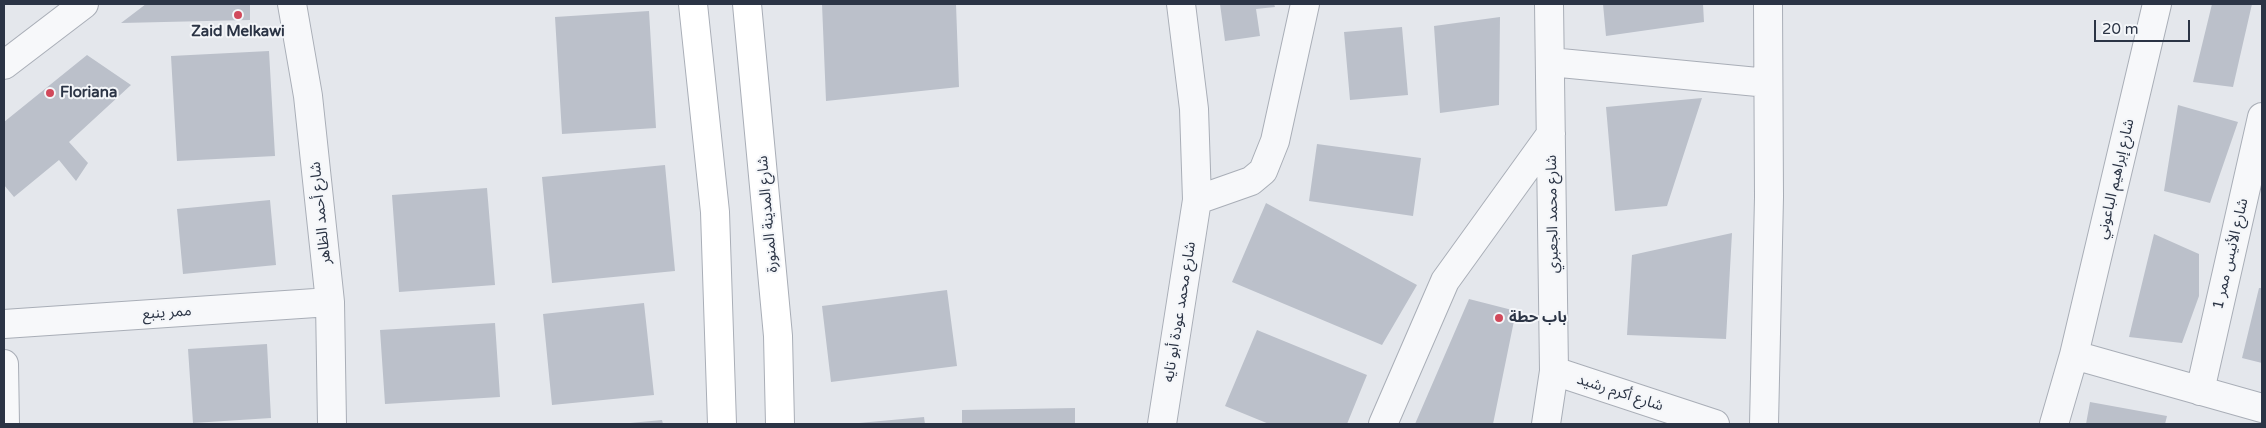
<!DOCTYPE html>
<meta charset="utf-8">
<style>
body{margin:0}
#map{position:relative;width:2266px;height:428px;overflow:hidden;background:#e4e7ec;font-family:"Varela Round",sans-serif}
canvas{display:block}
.frame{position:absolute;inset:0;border:5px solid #2b3445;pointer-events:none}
.scale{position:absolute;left:2094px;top:20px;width:96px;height:22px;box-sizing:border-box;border:2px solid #2b3445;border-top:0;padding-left:6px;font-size:15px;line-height:18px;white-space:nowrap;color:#2b3445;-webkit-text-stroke:4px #f4f6f9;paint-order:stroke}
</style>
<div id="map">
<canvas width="2266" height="428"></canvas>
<div class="frame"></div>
<div class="scale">20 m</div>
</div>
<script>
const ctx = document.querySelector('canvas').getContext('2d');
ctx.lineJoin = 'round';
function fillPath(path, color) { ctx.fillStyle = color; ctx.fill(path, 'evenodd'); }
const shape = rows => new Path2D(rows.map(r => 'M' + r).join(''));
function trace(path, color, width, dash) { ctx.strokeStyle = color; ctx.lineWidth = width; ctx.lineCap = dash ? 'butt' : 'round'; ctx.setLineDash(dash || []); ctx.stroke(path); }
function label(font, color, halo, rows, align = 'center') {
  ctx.font = font + ' "Varela Round","Noto Sans Arabic",sans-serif'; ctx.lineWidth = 4; ctx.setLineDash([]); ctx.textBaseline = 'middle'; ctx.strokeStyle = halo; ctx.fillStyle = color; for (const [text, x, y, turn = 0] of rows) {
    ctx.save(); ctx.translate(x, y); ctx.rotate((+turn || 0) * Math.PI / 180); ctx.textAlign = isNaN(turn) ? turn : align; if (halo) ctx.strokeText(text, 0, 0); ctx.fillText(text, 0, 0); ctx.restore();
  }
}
fillPath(shape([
 [146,4,250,4,250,20,121,23],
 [822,4,956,4,959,87,826,101],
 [1220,4,1274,4,1275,7,1256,9,1260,36,1225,41],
 [1603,4,1703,4,1704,22,1606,36],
 [2212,4,2252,4,2233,87,2193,82],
 [649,11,656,128,562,134,555,17],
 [1500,17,1499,105,1440,113,1434,26],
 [1402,27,1408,95,1350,100,1344,32],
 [269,51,275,156,177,161,171,56],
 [87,55,131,85,69,142,88,163,76,181,59,160,14,197,4,185,4,122],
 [1702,98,1667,206,1615,211,1606,107],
 [2178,105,2238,122,2210,203,2164,191],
 [1317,144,1421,158,1413,216,1309,201],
 [665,165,675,271,552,283,542,177],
 [487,188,495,285,399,292,392,195],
 [270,200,276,265,183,274,177,209],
 [1266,203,1417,285,1382,345,1232,282],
 [1732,233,1726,339,1627,335,1632,255],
 [2154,234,2199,254,2199,296,2182,343,2129,337],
 [2259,288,2262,288,2262,363,2242,358],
 [947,290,957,366,831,382,822,306],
 [1469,299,1516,311,1493,424,1415,424],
 [644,303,654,395,552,405,543,314],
 [495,323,500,397,385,404,380,330],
 [1257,330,1367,375,1347,424,1269,424,1225,406],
 [267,344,271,418,193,423,188,349],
 [2090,402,2167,416,2165,424,2086,424],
 [1075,408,1075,424,962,424,962,410],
 [924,417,925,424,859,424,859,423],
 [662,420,663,424,631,424,630,423]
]), '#bbc0ca');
const street = shape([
 [292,4,308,96,330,302,332,424],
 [1550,62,1768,83],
 [4,65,84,4],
 [1197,200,1251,181,1263,171,1275,141,1305,4],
 [4,324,330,302],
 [2074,355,2262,408],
 [4,364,5,424],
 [1554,371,1715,424],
 [2200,391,2262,117],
 [1162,424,1197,200,1194,109,1181,4],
 [1383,424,1445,281,1551,134],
 [1546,424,1554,371,1549,4],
 [1764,424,1769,197,1768,4],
 [2054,424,2074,355,2157,4]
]);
const secondary = shape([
 [693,4,715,212,722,424],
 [747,4,778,336,780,424]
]);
trace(street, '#a9aeb7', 30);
trace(secondary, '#a9aeb7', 30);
trace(street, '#f7f8fa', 28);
trace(secondary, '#fff', 28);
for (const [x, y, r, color] of [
 [238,15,5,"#d1495b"],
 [50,93,5,"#d1495b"],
 [1499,318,5,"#d1495b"]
]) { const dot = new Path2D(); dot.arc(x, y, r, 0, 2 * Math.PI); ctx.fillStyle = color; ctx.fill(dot); trace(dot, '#f4f6f9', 2); }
label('bold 15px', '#2b3445', '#f4f6f9', [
 ["Zaid Melkawi",238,32,"center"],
 ["Floriana",60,93],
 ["باب حطة",1509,318]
], 'left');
label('15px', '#2b3445', '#f4f6f9', [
 ["شارع إبراهيم الباعوني",2116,179,-77],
 ["شارع أحمد الظاهر",321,213,-96],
 ["شارع المدينة المنورة",768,214,-95],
 ["شارع محمد الجعبري",1553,214,-91],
 ["شارع الأنيس ممر 1",2231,254,-77],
 ["شارع محمد عودة أبو تايه",1180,312,-81],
 ["ممر ينبع",167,313,-4],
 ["شارع أكرم رشيد",1620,393,18]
]);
</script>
